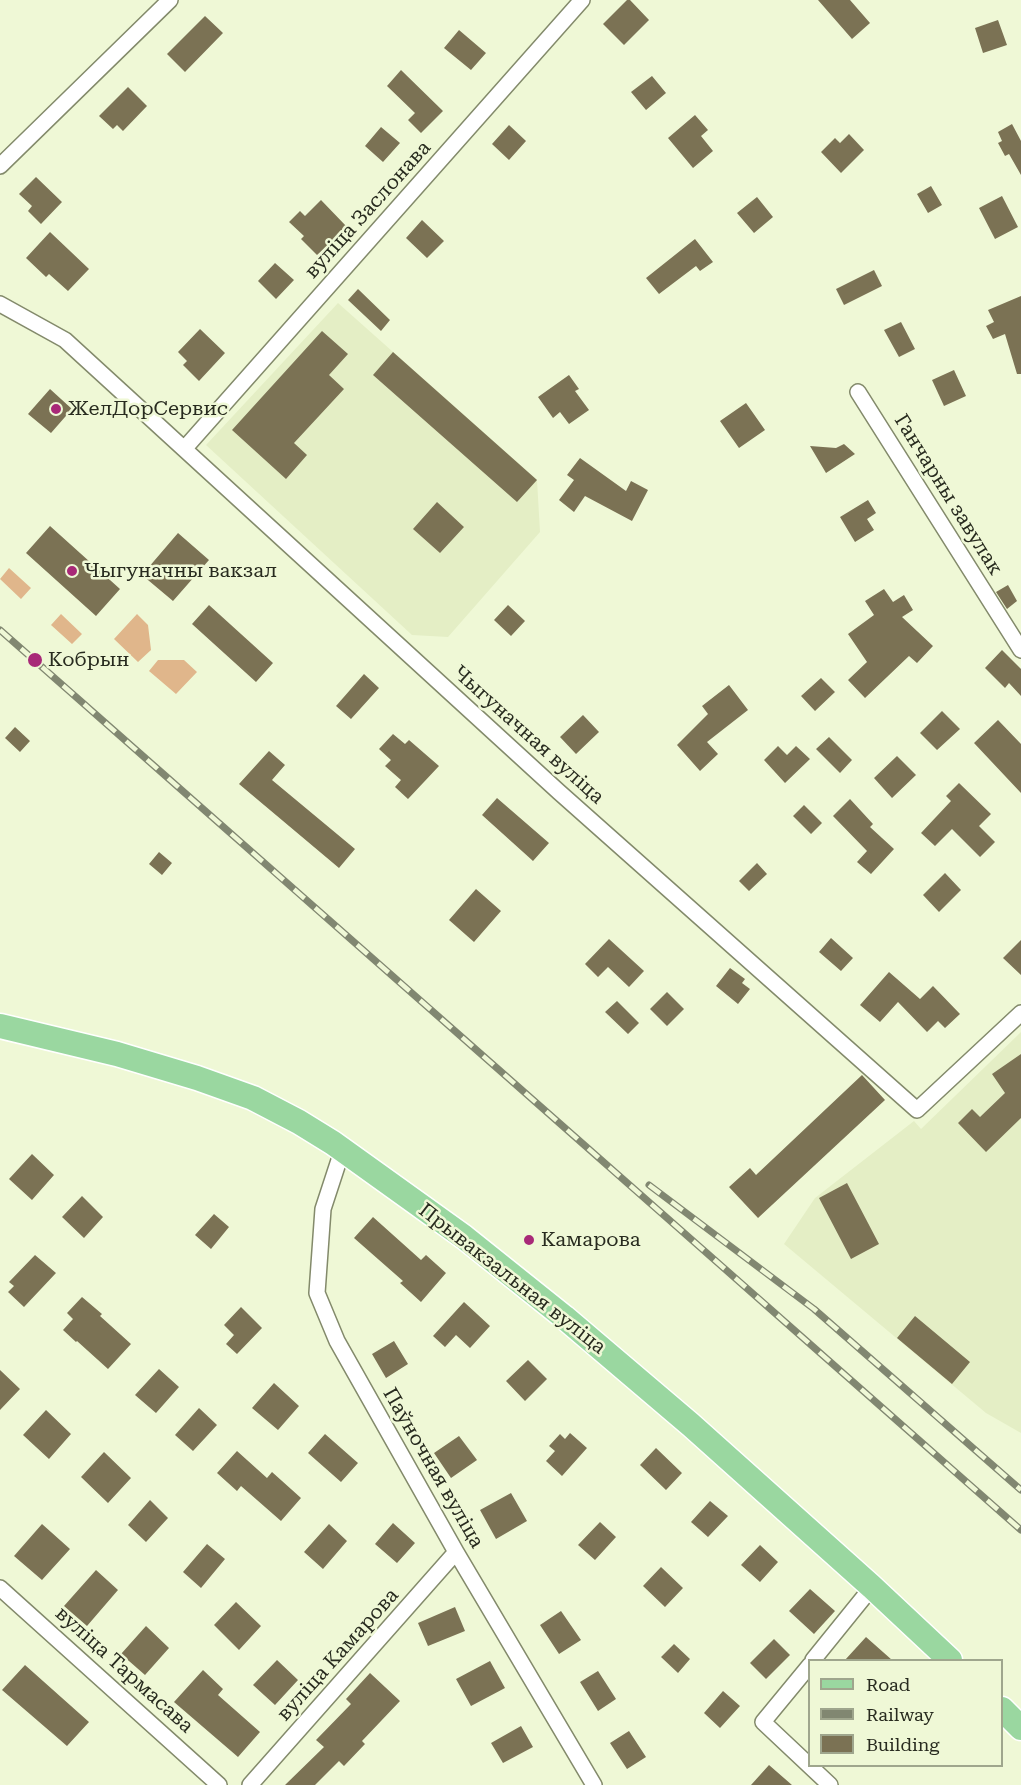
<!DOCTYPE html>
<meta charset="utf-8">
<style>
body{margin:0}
#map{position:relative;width:1021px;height:1785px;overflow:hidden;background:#eff8d6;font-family:"Roboto Serif",serif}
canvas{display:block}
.legend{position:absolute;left:808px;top:1659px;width:195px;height:108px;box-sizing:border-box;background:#eff8d6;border:2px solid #9fa68d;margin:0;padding:8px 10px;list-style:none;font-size:18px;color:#282b1f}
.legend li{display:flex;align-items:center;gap:12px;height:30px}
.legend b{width:30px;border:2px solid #9fa68d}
</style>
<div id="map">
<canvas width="1021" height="1785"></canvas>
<ul class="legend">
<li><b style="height:8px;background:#9ad7a0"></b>Road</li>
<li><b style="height:8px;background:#818771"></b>Railway</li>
<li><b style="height:16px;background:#7b7254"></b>Building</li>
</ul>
</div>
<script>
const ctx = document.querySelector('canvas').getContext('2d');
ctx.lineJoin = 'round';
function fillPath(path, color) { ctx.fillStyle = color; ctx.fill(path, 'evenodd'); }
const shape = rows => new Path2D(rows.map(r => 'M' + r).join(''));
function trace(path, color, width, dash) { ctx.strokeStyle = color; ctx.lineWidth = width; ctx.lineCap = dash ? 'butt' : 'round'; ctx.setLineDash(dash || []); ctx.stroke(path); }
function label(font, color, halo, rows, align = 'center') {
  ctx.font = font + ' "Roboto Serif",serif'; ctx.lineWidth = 5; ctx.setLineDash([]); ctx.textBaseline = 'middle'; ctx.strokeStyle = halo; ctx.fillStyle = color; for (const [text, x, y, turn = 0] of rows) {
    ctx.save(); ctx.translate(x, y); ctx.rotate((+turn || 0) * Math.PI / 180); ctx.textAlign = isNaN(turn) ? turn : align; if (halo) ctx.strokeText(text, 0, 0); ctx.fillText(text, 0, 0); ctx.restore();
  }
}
fillPath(shape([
 [338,303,537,480,540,532,448,637,412,635,206,445],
 [1021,1032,1021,1433,986,1413,784,1244,815,1198,914,1121,921,1129]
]), '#e4eec5');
fillPath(shape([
 [9,568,31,588,21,599,0,579],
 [61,614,82,634,72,644,51,625],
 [137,614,148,625,151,650,138,662,114,639],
 [158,660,184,660,197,672,176,694,149,671]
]), '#e0b68b');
fillPath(shape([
 [627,0,630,0,649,20,624,45,603,24],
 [818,0,850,0,870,23,852,39],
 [205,16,223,33,185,72,167,54],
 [998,20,1007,45,983,53,975,28],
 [459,30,486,53,471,70,444,48],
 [401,70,443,111,421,133,408,120,415,113,387,86],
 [652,76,666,93,646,110,631,92],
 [128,87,147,106,123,131,117,125,113,129,99,116],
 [695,115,708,130,701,136,713,151,693,168,668,138],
 [1012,124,1021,141,1021,175,1009,154,1005,156,998,143,1002,141,998,132],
 [509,125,526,141,509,160,492,144],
 [381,127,400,143,383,162,365,146],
 [849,134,864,150,841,173,821,152,835,138,840,143],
 [36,177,62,202,41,224,28,211,32,206,19,194],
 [931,186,942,205,928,213,917,194],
 [1002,196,1018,227,995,239,979,208],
 [757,197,773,217,754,233,737,213],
 [321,200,347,227,317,255,301,239,304,236,289,222,300,211,305,216],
 [422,220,444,241,427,258,406,238],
 [50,232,89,269,68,291,49,274,46,277,26,258],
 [695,239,713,262,700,271,696,266,659,294,646,278],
 [275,263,294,280,276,299,258,281],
 [874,270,882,286,844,305,836,289],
 [358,289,390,320,381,331,348,300],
 [1021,296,1021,374,1017,374,1005,334,993,339,986,326,994,322,988,310],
 [901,322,915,349,899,357,884,330],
 [200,329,225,353,199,381,183,365,187,361,178,352],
 [322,331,348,354,329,375,344,389,294,443,307,455,286,479,232,430],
 [393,352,537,480,517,502,373,375],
 [954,370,966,396,944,406,932,380],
 [569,375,579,389,575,391,589,410,569,424,560,412,553,418,538,397],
 [50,389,72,409,51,433,28,414],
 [746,403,765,430,739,448,720,421],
 [844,444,855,454,826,473,810,446,836,448],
 [580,458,626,491,631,481,648,490,632,521,585,496,574,512,559,500,574,480,567,475],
 [868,500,876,513,867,519,874,530,855,542,840,517],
 [437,502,464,527,440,553,413,529],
 [50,526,120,589,96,616,26,553],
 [178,533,209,560,173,601,142,575],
 [1008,585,1017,601,1007,609,996,592],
 [884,589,893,602,904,595,913,610,902,617,933,646,917,663,909,656,865,698,848,680,867,662,848,634,874,615,865,601],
 [209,605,273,663,256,682,192,624],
 [508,605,525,621,511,636,494,620],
 [1002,650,1021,669,1021,696,1009,683,1005,688,985,668],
 [364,674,379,688,351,719,336,706],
 [821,678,835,692,815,711,801,696],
 [729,685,748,710,707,742,718,754,700,771,677,745,708,714,702,706],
 [942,711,960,729,937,750,920,733],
 [583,715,599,732,576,754,560,737],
 [998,720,1021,744,1021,793,974,743],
 [15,727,30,741,20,752,5,738],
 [393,734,405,744,409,740,439,766,408,799,395,787,401,780,385,766,391,760,379,749],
 [829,737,852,760,840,773,816,749],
 [778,746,787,755,796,746,810,759,785,783,764,760],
 [269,751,285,765,272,780,355,849,339,868,239,784],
 [897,756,916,775,892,798,874,778],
 [959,783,991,814,979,826,995,842,980,857,952,829,935,846,921,833,951,801,946,796],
 [497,798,549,843,533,861,482,815],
 [850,799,873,824,870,827,894,849,871,874,857,862,867,851,833,816],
 [804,805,822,823,811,834,793,816],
 [159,852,172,863,162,875,149,864],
 [757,863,767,874,749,891,739,881],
 [945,873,961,890,939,912,923,895],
 [476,889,501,911,474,942,449,920],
 [831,938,853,958,841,971,819,952],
 [609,939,644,971,629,987,608,967,598,977,585,964],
 [1021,940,1021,975,1003,958],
 [730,968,745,979,742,983,750,989,738,1004,716,986],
 [889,972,920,999,933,986,960,1014,945,1028,938,1021,927,1032,898,1002,880,1022,860,1005],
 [667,992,684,1009,667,1026,650,1009],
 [617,1001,639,1023,628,1034,605,1012],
 [1021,1054,1021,1118,986,1152,958,1123,972,1109,980,1117,1005,1093,992,1074],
 [862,1075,885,1100,758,1218,729,1187,750,1168,756,1175],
 [32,1154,54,1175,32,1200,9,1179],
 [847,1183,879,1244,851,1259,819,1198],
 [82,1196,103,1217,84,1238,62,1217],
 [214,1214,229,1227,211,1249,195,1235],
 [373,1217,421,1260,426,1255,446,1273,421,1302,400,1283,403,1281,354,1238],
 [35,1255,56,1273,24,1307,8,1292,14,1286,9,1282],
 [82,1297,102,1314,100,1316,131,1344,108,1369,77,1341,76,1342,63,1330,73,1319,67,1313],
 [464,1302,490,1326,470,1348,456,1335,445,1347,433,1336],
 [241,1307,262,1328,237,1354,226,1344,234,1335,224,1325],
 [915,1316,970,1362,952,1384,897,1338],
 [394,1341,408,1364,386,1378,372,1354],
 [528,1360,547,1379,525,1401,506,1381],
 [159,1369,179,1387,156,1413,135,1395],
 [0,1370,20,1389,0,1410],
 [274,1383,299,1406,278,1430,252,1408],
 [199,1408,217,1425,193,1451,175,1435],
 [46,1410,71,1434,49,1459,23,1435],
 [570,1433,587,1448,562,1476,546,1461,555,1451,549,1446,560,1434,565,1439],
 [325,1434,358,1463,341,1482,308,1453],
 [459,1436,477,1460,451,1478,434,1453],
 [656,1448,682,1473,666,1490,640,1465],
 [237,1451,267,1478,272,1472,301,1498,281,1521,241,1486,237,1491,217,1473],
 [104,1452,131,1478,108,1503,81,1477],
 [511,1493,527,1521,496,1539,480,1510],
 [150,1500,168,1518,146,1542,128,1525],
 [710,1501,728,1516,708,1537,691,1522],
 [600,1522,616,1537,595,1560,578,1545],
 [393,1523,415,1543,397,1563,375,1544],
 [42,1524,70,1549,42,1580,14,1556],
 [329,1524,347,1541,323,1569,304,1552],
 [207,1544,225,1559,201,1588,183,1572],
 [760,1545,778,1562,760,1582,741,1565],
 [661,1567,683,1588,665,1607,643,1586],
 [96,1570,118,1590,87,1626,64,1606],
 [810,1589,835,1611,814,1634,789,1611],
 [236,1602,261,1626,239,1650,214,1625],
 [455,1607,465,1631,428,1646,418,1623],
 [561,1611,581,1640,559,1654,540,1625],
 [146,1626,169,1648,145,1675,121,1654],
 [866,1637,892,1660,845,1660],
 [774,1639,790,1655,766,1679,750,1663],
 [674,1644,690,1659,678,1673,661,1657],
 [277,1660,298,1680,275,1705,253,1685],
 [490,1661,505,1688,471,1706,456,1679],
 [25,1665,89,1722,67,1746,2,1690],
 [203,1670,223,1689,218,1695,260,1732,238,1757,174,1702],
 [598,1671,616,1699,598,1711,580,1682],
 [370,1673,400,1701,362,1741,365,1744,344,1766,339,1761,315,1785,285,1785,324,1747,316,1740,351,1704,346,1699],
 [723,1691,740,1706,720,1728,704,1713],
 [521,1726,533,1747,503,1763,491,1743],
 [629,1731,646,1757,627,1769,610,1743],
 [769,1765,792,1785,751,1785]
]), '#7b7254');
const street = shape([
 [0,166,170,0],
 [0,304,65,340,559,792,917,1110,1021,1013],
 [858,392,1021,650],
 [185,448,582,0],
 [342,1151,323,1209,317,1293,337,1341,456,1552,594,1785],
 [0,1588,219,1785],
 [813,1660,872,1587],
 [810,1665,763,1722,830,1785],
 [250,1785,456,1552]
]);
const primary = shape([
 [0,1026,117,1054,197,1078,253,1098,299,1122,333,1143,464,1237,564,1317,691,1425,872,1587,950,1660],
 [1002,1709,1021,1728]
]);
trace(street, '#838a6b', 18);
trace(primary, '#fff', 27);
trace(street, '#fff', 15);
trace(primary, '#9ad7a0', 24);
const rail = shape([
 [0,630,1021,1530],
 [649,1185,814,1309,1021,1490]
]);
trace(rail, '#818771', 7);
trace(rail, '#eff8d6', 4.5, [14]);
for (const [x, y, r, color] of [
 [56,409,6,"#a82978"],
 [72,571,6,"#a82978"],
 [35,660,8,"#a82978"],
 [529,1240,6,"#a82978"]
]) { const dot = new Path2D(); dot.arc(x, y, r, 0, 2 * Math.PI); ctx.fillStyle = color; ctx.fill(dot); trace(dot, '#eff8d6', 2); }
label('20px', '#282b1f', '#eff8d6', [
 ["вуліца Заслонава",368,210,-48],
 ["Ганчарны завулак",948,495,58],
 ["Чыгуначная вуліца",528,735,42],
 ["Прывакзальная вуліца",512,1279,38],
 ["Паўночная вуліца",433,1468,60],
 ["вуліца Камарова",338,1655,-48],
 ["вуліца Тармасава",124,1670,42]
]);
label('20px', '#282b1f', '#eff8d6', [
 ["ЖелДорСервис",68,409],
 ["Чыгуначны вакзал",84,571],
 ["Кобрын",48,660],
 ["Камарова",541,1240]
], 'left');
</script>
